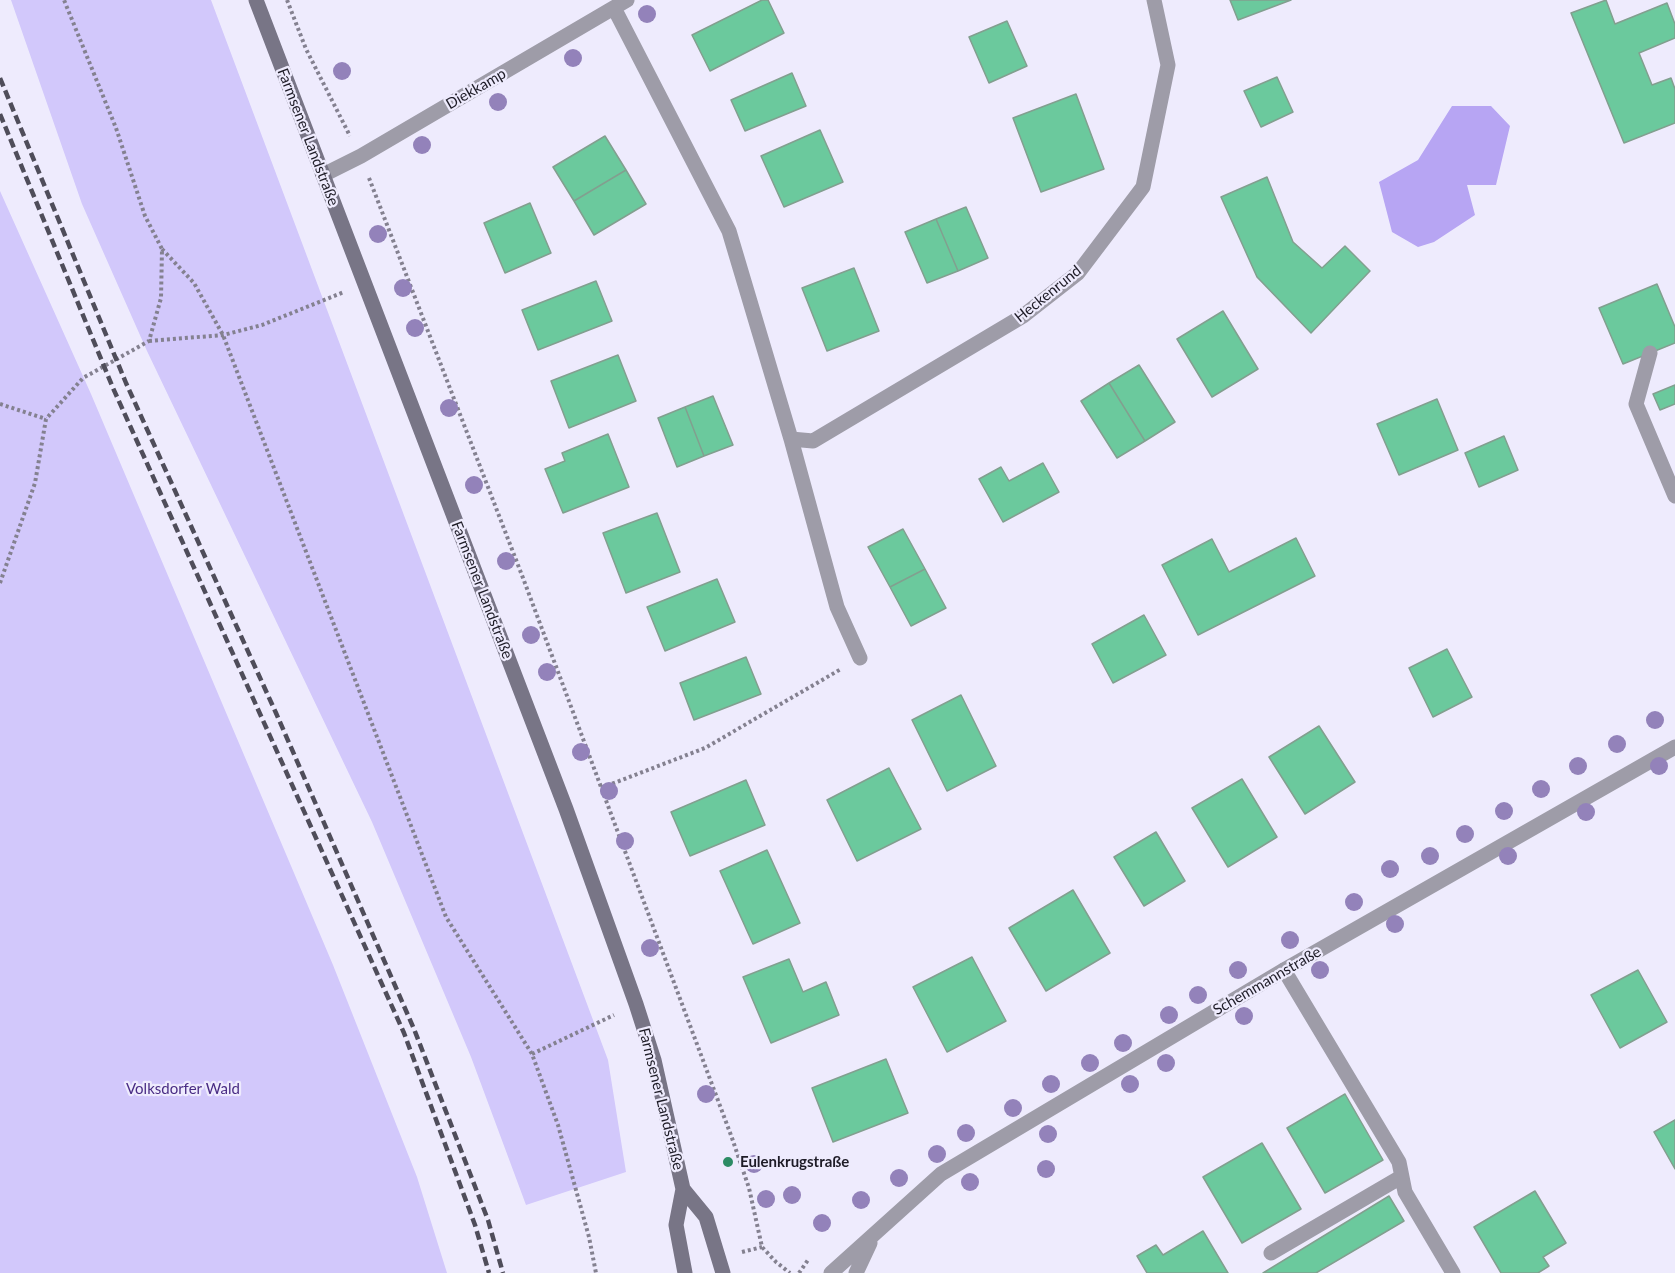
<!DOCTYPE html>
<meta charset="utf-8">
<style>
body{margin:0}
canvas{display:block;background:#eeebfd}
</style>
<canvas width="1675" height="1273"></canvas>
<script>
const ctx = document.querySelector('canvas').getContext('2d');
ctx.lineJoin = 'round';
function fillPath(path, color) { ctx.fillStyle = color; ctx.fill(path, 'evenodd'); }
const shape = rows => new Path2D(rows.map(r => 'M' + r).join(''));
function trace(path, color, width, dash) { ctx.strokeStyle = color; ctx.lineWidth = width; ctx.lineCap = dash ? 'butt' : 'round'; ctx.setLineDash(dash || []); ctx.stroke(path); }
function label(font, color, halo, rows, align = 'center') {
  ctx.font = font + ' Lato,sans-serif'; ctx.lineWidth = 4.5; ctx.setLineDash([]); ctx.textBaseline = 'middle'; ctx.strokeStyle = halo; ctx.fillStyle = color; for (const [text, x, y, turn = 0] of rows) {
    ctx.save(); ctx.translate(x, y); ctx.rotate((+turn || 0) * Math.PI / 180); ctx.textAlign = isNaN(turn) ? turn : align; if (halo) ctx.strokeText(text, 0, 0); ctx.fillText(text, 0, 0); ctx.restore();
  }
}
fillPath(shape([
 [11,0,211,0,608,1060,626,1172,526,1205,471,1057,372,822,147,351,82,204],
 [0,191,91,394,333,965,417,1177,447,1273,0,1273]
]), '#d2c8fb');
fillPath(shape([
 [1452,106,1491,106,1510,126,1496,185,1467,185,1475,215,1434,242,1418,247,1392,232,1379,182,1418,160]
]), '#b7a5f3');
const building = shape([
 [762,0,768,0,784,33,710,71,692,35,762,0],
 [1230,0,1291,0,1238,20,1230,0],
 [1606,0,1615,24,1667,3,1675,24,1675,38,1639,53,1652,85,1671,78,1675,89,1675,123,1624,143,1571,13,1606,0],
 [1007,21,1027,66,989,83,969,37,1007,21],
 [792,73,806,106,745,131,731,100,792,73],
 [1277,77,1293,112,1261,127,1244,91,1277,77],
 [1076,94,1104,169,1041,192,1013,118,1076,94],
 [820,130,843,182,784,207,761,156,820,130],
 [605,136,626,170,574,201,553,167,605,136],
 [626,170,646,204,594,235,574,201,626,170],
 [1267,177,1293,242,1322,268,1345,246,1370,271,1311,333,1257,277,1221,197,1267,177],
 [530,203,551,253,505,273,484,223,530,203],
 [966,207,988,258,958,271,936,219,966,207],
 [936,219,958,271,927,283,905,232,936,219],
 [854,268,879,331,827,351,802,288,854,268],
 [596,281,612,321,538,350,522,310,596,281],
 [1657,284,1675,327,1675,343,1623,364,1599,308,1657,284],
 [1223,311,1258,369,1212,397,1177,339,1223,311],
 [618,355,636,401,569,428,551,381,618,355],
 [1139,365,1175,422,1145,441,1109,383,1139,365],
 [1109,383,1145,441,1117,458,1081,401,1109,383],
 [1675,385,1675,404,1660,410,1653,394,1675,385],
 [713,396,733,445,704,456,685,407,713,396],
 [1437,399,1458,450,1399,475,1377,424,1437,399],
 [685,407,704,456,677,467,658,418,685,407],
 [608,434,629,487,563,513,545,469,565,461,562,453,608,434],
 [1504,436,1518,470,1479,487,1465,453,1504,436],
 [1043,463,1059,492,1003,522,979,479,1001,467,1009,481,1043,463],
 [657,513,680,572,626,593,603,533,657,513],
 [903,529,925,569,890,587,868,547,903,529],
 [1296,538,1315,576,1198,635,1162,565,1212,539,1229,572,1296,538],
 [925,569,946,608,911,626,890,587,925,569],
 [717,579,735,622,665,651,647,607,717,579],
 [1144,615,1166,655,1113,683,1092,644,1144,615],
 [1447,649,1472,697,1433,717,1409,668,1447,649],
 [746,657,761,694,694,720,680,683,746,657],
 [961,695,996,766,947,791,912,720,961,695],
 [1319,726,1355,782,1305,814,1269,757,1319,726],
 [889,768,921,829,857,861,827,800,889,768],
 [1242,779,1277,837,1228,867,1192,808,1242,779],
 [746,780,765,825,690,856,671,812,746,780],
 [1156,832,1185,881,1144,906,1114,857,1156,832],
 [767,850,800,923,753,944,720,871,767,850],
 [1073,890,1110,953,1046,991,1009,928,1073,890],
 [972,957,1006,1021,947,1052,913,987,972,957],
 [789,959,803,992,826,982,839,1015,771,1043,743,977,789,959],
 [1638,970,1667,1022,1620,1048,1591,995,1638,970],
 [886,1059,908,1113,833,1142,812,1088,886,1059],
 [1345,1094,1383,1160,1325,1193,1287,1128,1345,1094],
 [1675,1120,1675,1169,1654,1132,1675,1120],
 [1262,1143,1301,1209,1242,1243,1203,1177,1262,1143],
 [1535,1191,1566,1243,1543,1257,1549,1266,1538,1273,1501,1273,1474,1227,1535,1191],
 [1389,1196,1404,1221,1316,1273,1263,1273,1389,1196],
 [1203,1231,1228,1273,1147,1273,1137,1256,1156,1245,1163,1255,1203,1231]
]);
fillPath(building, '#6bc99d');
trace(building, '#829f8f', 1.5);
trace(shape([
 [287,0,306,49,350,136],
 [369,178,523,578,732,1138,749,1188,762,1247,776,1262,790,1273],
 [162,249,194,283,223,335,446,917,532,1054,558,1125,589,1237,596,1273],
 [149,341,223,335,262,325,344,292],
 [0,404,46,419],
 [0,583,35,483,46,419,83,378,149,341,161,298,162,249,145,216,116,128,64,0],
 [601,788,705,748,841,669],
 [532,1054,614,1015],
 [742,1252,762,1247],
 [799,1273,808,1260]
]), '#848190', 4, [3, 3]);
trace(shape([
 [1650,353,1636,404,1675,496],
 [1284,970,1399,1162,1405,1192,1453,1273],
 [1271,1253,1401,1177]
]), '#9e9ca8', 15);
trace(shape([
 [614,8,729,231,791,439,837,607,860,658],
 [323,175,361,156,627,0],
 [791,439,813,441,1023,316,1078,273,1143,187,1168,65,1154,0],
 [831,1273,941,1174,1284,970,1675,747],
 [856,1273,870,1243]
]), '#9e9ca8', 15);
trace(shape([
 [256,0,566,809,636,1004,654,1060,683,1189,676,1225,685,1273],
 [683,1189,706,1217,723,1273]
]), '#787586', 15);
trace(shape([
 [0,78,126,383,276,713,414,1029,488,1220,503,1273],
 [0,114,113,388,404,1033,475,1225,489,1273]
]), '#4f4d5a', 4.5, [9, 4.5]);
ctx.fillStyle = '#9382ba';
for (const [x, y] of [
 [647,14],
 [573,58],
 [342,71],
 [498,102],
 [422,145],
 [378,234],
 [403,288],
 [415,328],
 [449,408],
 [474,485],
 [506,561],
 [531,635],
 [547,672],
 [1655,720],
 [1617,744],
 [581,752],
 [1578,766],
 [1659,766],
 [1541,789],
 [609,791],
 [1504,811],
 [1586,812],
 [1465,834],
 [625,841],
 [1430,856],
 [1508,856],
 [1390,869],
 [1354,902],
 [1395,924],
 [1290,940],
 [650,948],
 [1238,970],
 [1320,970],
 [1198,995],
 [1169,1015],
 [1244,1016],
 [1123,1043],
 [1090,1063],
 [1166,1063],
 [1051,1084],
 [1130,1084],
 [706,1094],
 [1013,1108],
 [966,1133],
 [1048,1134],
 [937,1154],
 [754,1164],
 [1046,1169],
 [899,1178],
 [970,1182],
 [792,1195],
 [766,1199],
 [861,1200],
 [822,1223]
]) { ctx.beginPath(); ctx.arc(x, y, 9, 0, 2 * Math.PI); ctx.fill(); }
for (const [x, y, r, color] of [
 [728,1162,6,"#2c8b64"]
]) { const dot = new Path2D(); dot.arc(x, y, r, 0, 2 * Math.PI); ctx.fillStyle = color; ctx.fill(dot); trace(dot, '#eeebfd', 2); }
label('15px', '#1e1c27', '#eeebfd', [
 ["Diekkamp",476,89,-30],
 ["Farmsener Landstraße",308,137,69],
 ["Heckenrund",1048,294,-39],
 ["Farmsener Landstraße",482,590,69],
 ["Schemmannstraße",1267,981,-30],
 ["Farmsener Landstraße",661,1099,76]
]);
label('15px', '#492c84', '#eeebfd', [
 ["Volksdorfer Wald",183,1089]
]);
label('bold 15px', '#1e1c27', '#eeebfd', [
 ["Eulenkrugstraße",740,1162]
], 'left');
</script>
